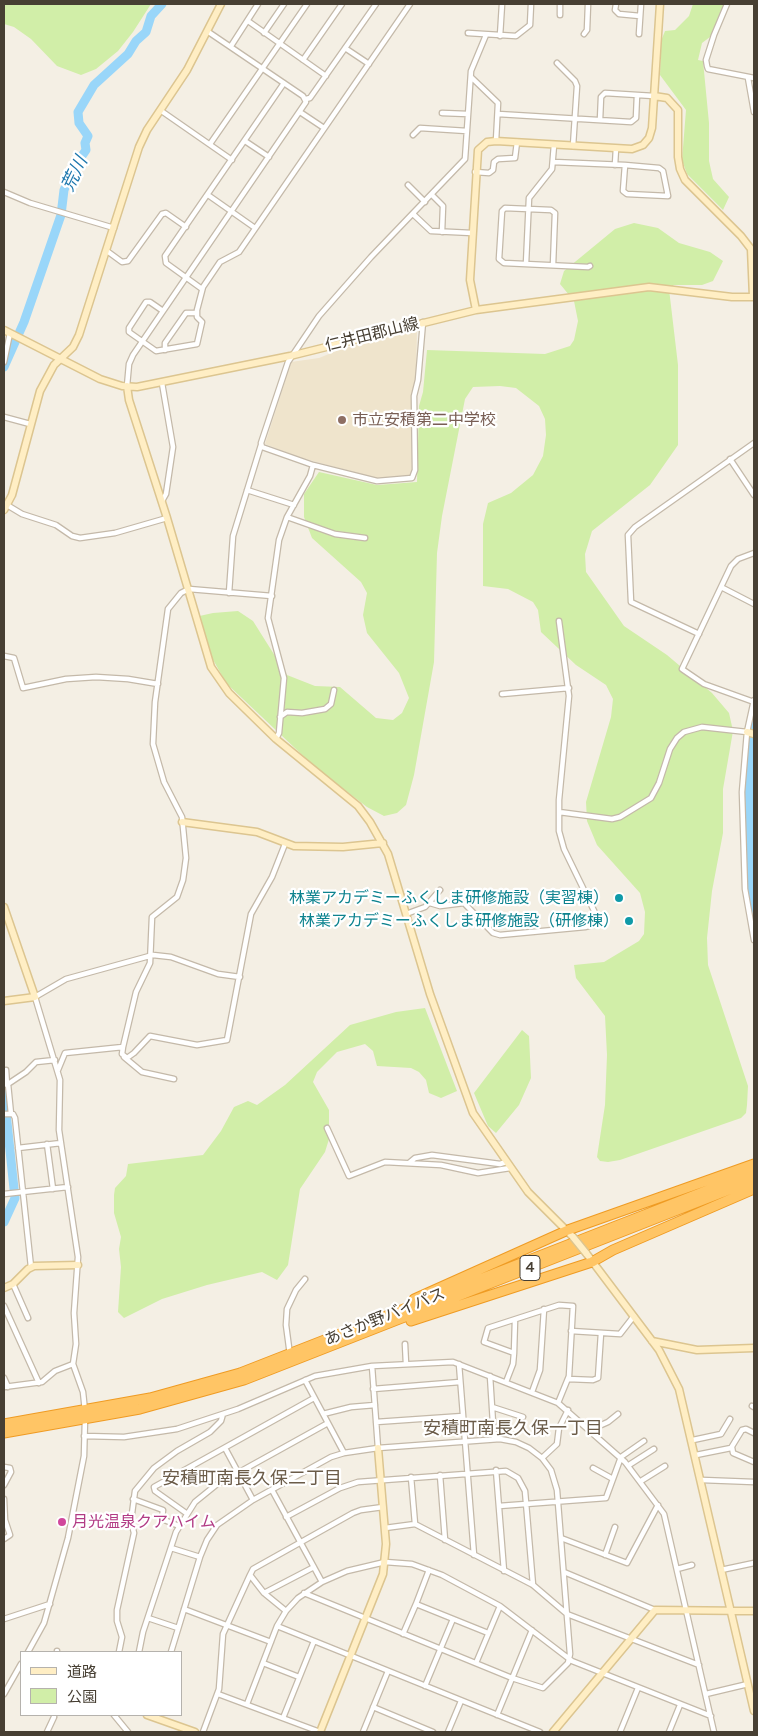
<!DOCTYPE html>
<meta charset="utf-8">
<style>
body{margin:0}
#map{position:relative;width:758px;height:1736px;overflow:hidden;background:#f4efe4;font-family:Karla,"Noto Sans JP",sans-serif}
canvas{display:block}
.frame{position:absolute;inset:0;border:5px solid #473f33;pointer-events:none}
.legend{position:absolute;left:20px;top:1651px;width:162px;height:65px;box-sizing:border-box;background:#fff;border:1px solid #b5b2ad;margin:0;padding:6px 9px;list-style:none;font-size:15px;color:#473f33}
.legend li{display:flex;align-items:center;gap:10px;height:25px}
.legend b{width:25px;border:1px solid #b5b2ad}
</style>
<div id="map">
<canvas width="758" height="1736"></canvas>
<div class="frame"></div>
<ul class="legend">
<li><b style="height:6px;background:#ffeec4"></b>道路</li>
<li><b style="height:14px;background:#d1eea8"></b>公園</li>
</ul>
</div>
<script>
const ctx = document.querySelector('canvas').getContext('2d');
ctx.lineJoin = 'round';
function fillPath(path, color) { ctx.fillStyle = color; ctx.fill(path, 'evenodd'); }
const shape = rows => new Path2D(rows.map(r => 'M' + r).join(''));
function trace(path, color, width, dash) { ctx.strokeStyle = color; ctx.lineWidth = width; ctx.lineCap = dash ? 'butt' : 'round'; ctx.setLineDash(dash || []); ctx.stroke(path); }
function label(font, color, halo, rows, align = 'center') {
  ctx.font = font + ' Karla,"Noto Sans JP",sans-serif'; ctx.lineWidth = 4.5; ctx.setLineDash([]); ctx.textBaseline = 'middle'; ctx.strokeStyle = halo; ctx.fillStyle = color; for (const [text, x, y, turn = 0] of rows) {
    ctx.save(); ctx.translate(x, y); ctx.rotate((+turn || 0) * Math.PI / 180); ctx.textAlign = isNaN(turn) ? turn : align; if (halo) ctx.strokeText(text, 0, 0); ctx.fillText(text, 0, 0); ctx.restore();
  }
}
fillPath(shape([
 [417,330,416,378,411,395,412,474,410,477,376,478,298,457,265,444,291,362,319,358,341,349]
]), '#efe4cc');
fillPath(shape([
 [4,4,151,4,133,32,118,51,96,69,81,75,57,66,31,39,14,27,4,24],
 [693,4,726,4,710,37,702,43,698,60,703,61,709,123,709,161,713,179,729,197,723,210,687,174,682,160,686,110,660,75,661,41,665,31,675,30,689,16],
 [634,223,658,228,679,243,710,252,723,261,713,281,702,285,674,285,669,289,678,365,678,445,650,485,592,531,585,554,586,572,624,626,667,655,712,693,729,713,733,731,723,789,723,833,712,891,707,938,708,965,748,1086,747,1105,746,1113,741,1118,620,1160,608,1162,600,1161,597,1157,605,1105,607,1055,605,1016,576,978,574,965,604,962,639,941,644,934,645,912,640,893,597,845,587,821,586,802,611,717,613,699,606,685,576,665,541,632,538,610,533,602,508,589,483,586,483,524,488,503,511,493,533,475,543,456,546,435,545,419,539,406,516,388,500,386,473,387,465,399,442,516,437,553,434,662,414,775,406,805,397,813,384,816,367,807,315,767,226,683,196,629,195,617,213,613,238,611,253,621,287,675,315,686,340,687,376,718,393,720,402,713,409,698,399,673,367,633,363,615,367,593,361,582,312,538,304,517,304,494,319,472,377,485,417,482,419,406,423,392,427,350,545,354,570,346,574,340,578,321,574,301,560,284,564,271,615,229],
 [425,1008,457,1091,441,1098,429,1093,426,1080,419,1072,411,1068,377,1066,373,1051,365,1044,337,1052,317,1072,313,1082,329,1110,329,1139,325,1152,300,1189,288,1265,277,1280,262,1272,207,1285,162,1299,124,1318,118,1312,121,1267,119,1249,121,1237,114,1213,114,1195,115,1188,126,1176,128,1164,203,1155,221,1131,234,1107,248,1101,257,1105,285,1085,350,1025,396,1012],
 [522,1030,529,1036,531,1078,519,1105,496,1133,488,1126,474,1093]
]), '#d1eea8');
fillPath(shape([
 [754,704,754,920,747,891,742,831,744,754]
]), '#99d6f9');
trace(shape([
 [4,367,24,322,61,215,64,190,75,166,86,150,85,143,88,136,79,123,78,112,94,85,128,54,136,41,146,32,151,16,162,4],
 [4,1094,15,1198,4,1222]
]), '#99d6f9', 9);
const street = shape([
 [616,4,615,10,619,14,640,16],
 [727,4,714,35,706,60,707,66,708,69,754,78],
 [560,15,560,4],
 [248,21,326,76],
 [264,33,284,4],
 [468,33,516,36,530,25,531,4],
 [584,34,587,30,588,4],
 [639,34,641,4],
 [500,36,502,4],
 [231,46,258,4],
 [345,48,369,64],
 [303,60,342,4],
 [557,63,575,81,577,86,573,146],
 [471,77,498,103,496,141],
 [748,78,754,112],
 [306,99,310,98,376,4],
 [160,110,232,160],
 [300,112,324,128],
 [442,113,468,114],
 [498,114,631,122,636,118,637,95],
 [600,120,601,97,605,93,654,96],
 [413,135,420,128,467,131],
 [245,141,269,157],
 [210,144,307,4],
 [553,162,625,165,623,191,627,194,668,196,663,171,659,168,625,165],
 [615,165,616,148],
 [475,172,489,173,493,170,494,162,498,159,515,158,517,142],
 [408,185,425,202],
 [4,192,30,203,114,228],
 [208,195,255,228],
 [432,195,443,206,442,232],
 [413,214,431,231,472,233],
 [107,251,122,262,128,261,162,214,166,213,186,227],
 [526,264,529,198,552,169,554,145],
 [553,265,555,213,551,210,505,208,502,211,499,259,504,263,588,267,590,266],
 [202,289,166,263,165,256,284,83],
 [163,311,150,302,146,302,129,328,129,332,156,351,197,344,202,322,197,317,197,310,203,287,220,262,239,252,410,4],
 [423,322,418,380,414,396,415,470,412,478,377,481,313,465,262,447,261,443,288,362,319,316,371,257,465,159,471,71,486,35],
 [165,350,165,343,186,313,197,313],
 [4,362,10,333],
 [127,386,129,364,133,355,306,102,303,96,207,31],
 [4,417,30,424],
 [730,459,754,495],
 [247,490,294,505],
 [162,501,166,494,173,447,162,383],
 [7,505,22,514,56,525,72,536,80,538,115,533,167,518],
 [287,517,335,534,365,538],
 [721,587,754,604],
 [229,593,233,536,261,445],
 [699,634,631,602,628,535,635,527,754,443],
 [4,656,14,658,23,688,66,679,96,677,128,679,158,684],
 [502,694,569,688],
 [754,700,747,732,742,792,745,889,754,940],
 [754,702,704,684,682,669,731,566,738,559,754,553],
 [280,717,287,712,302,713,325,709,331,704,334,690],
 [276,739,279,733,284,678,268,618,279,540,287,517,310,476,313,465],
 [559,812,612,819,620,817,651,798,659,783,670,749,677,738,684,732,702,727,747,732],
 [430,903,440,906,464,903,493,933,500,935,585,927,600,923,564,849,559,831,559,800,569,696,559,621],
 [406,914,425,907,440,890],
 [123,1047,122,1054,127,1058,134,1053,150,1036,197,1045,227,1040,251,914,272,877,285,844],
 [124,1057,142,1072,174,1079],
 [6,1070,7,1085],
 [58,1070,65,1053,123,1047,136,992,150,963,152,917,177,897,183,880,186,858,182,817,164,782,153,744,155,702,168,609,181,593,189,589,272,596],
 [4,1114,13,1114,15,1118,31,1267],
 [11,1114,8,1084,26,1072,36,1062,55,1060],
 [327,1128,349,1176,385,1162,441,1165,478,1173,510,1168],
 [47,1144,53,1189],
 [18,1148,61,1143],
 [409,1163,415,1158,432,1155,500,1164,506,1162],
 [4,1194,68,1187],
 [13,1284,28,1318],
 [4,1306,39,1383],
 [571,1331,620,1334,634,1316],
 [405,1344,406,1364],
 [514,1353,515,1320],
 [290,1355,286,1325,287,1309,296,1290,305,1279],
 [459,1364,474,1555],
 [372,1366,378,1448],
 [490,1376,494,1439],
 [4,1378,8,1387],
 [568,1379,593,1380,598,1378,601,1333],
 [305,1380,344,1453],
 [506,1382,513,1364,514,1353,484,1342,488,1328,559,1305,573,1306,569,1376,558,1403],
 [4,1387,42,1382,55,1371,73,1364],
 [373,1389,460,1382],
 [532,1392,540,1370,544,1309],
 [752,1406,754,1407],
 [492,1407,523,1417],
 [85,1411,83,1392,73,1364,76,1344,74,1313,78,1257,59,1130,60,1080,35,997,66,979,153,955,171,957,218,974,240,977],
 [323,1414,351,1407,375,1405],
 [376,1422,463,1416],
 [590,1430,608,1422,618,1414],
 [84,1436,124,1437,177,1429,238,1409,315,1376,372,1366,453,1362,558,1403,625,1462,664,1514,714,1732],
 [693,1440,721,1434,730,1419],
 [732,1447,733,1453,754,1462],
 [225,1448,253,1500],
 [696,1455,731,1448,742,1430,746,1429,754,1433],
 [542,1458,557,1444,559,1428,568,1410],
 [629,1465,654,1449],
 [4,1467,10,1468,11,1472,4,1485],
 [593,1468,613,1479],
 [496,1470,504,1571],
 [440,1475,445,1540],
 [411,1477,415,1524],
 [702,1480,754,1482],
 [641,1481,665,1466],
 [272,1490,322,1582],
 [4,1499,5,1520,10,1535,4,1539],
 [133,1499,163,1510,162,1519,179,1526],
 [499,1506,606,1498,621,1457,644,1441],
 [186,1513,155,1491,154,1487,314,1398],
 [286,1517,340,1488,358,1482,506,1471,518,1478,525,1491,533,1585],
 [385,1528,415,1524,533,1585,567,1614,699,1665],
 [561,1538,627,1563,658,1505],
 [171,1548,200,1557],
 [605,1555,615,1527],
 [677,1569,692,1565],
 [429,1570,416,1604,488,1633],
 [721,1570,754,1563],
 [564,1572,655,1610],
 [250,1575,253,1569,353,1513,361,1510,383,1507],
 [264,1593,314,1567],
 [184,1609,271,1642],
 [148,1618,178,1628],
 [4,1619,50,1604],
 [277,1626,540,1732],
 [403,1634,416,1604],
 [28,1652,44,1623,68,1538,84,1456,85,1419],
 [57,1652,57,1651],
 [119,1652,122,1637,117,1621,117,1610,134,1533,131,1521,135,1491,154,1468,177,1451,210,1432,221,1421,223,1414],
 [139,1652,143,1632,176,1532,195,1502,216,1485,328,1423],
 [171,1652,200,1557,207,1540,217,1525,253,1500,331,1457,344,1453,378,1448,500,1439,516,1442,529,1448,542,1458,551,1470,557,1490,570,1654,568,1663,543,1688,512,1678,304,1593],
 [263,1663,299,1677],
 [476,1663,500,1606],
 [425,1686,453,1619],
 [4,1694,21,1664],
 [218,1694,320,1732],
 [706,1694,748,1684],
 [247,1704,277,1626,286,1611,298,1598,322,1582,347,1571,385,1562,412,1564,442,1575,500,1606,572,1661,711,1716],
 [373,1707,433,1732],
 [114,1715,128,1732],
 [497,1715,532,1630],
 [283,1718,314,1641],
 [47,1732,54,1717],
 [203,1732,219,1689,223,1634,250,1575,264,1593,286,1611],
 [363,1732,388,1671],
 [448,1732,461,1701],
 [620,1732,638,1688],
 [669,1732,680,1705]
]);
const secondary = shape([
 [654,96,667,98,678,110,678,157,680,169,685,180,741,236,751,249,753,297],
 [476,310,470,280,478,150,487,142,496,141,632,149,643,145,649,138,652,128,660,4],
 [4,330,100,379,122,386,137,387,290,356,476,310,649,287,732,297,754,297],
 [127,386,129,400,167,518,211,667,229,693,276,739,358,806,370,822,388,854,430,994,473,1113,528,1192,573,1237],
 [4,510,12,495,40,391,54,365,73,347,79,335,139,147,147,130,187,70,221,4],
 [747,732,754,734],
 [182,822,257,832,294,846,343,847,383,843],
 [4,907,35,997,4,1001],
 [586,1253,659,1350,679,1389,754,1711],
 [4,1288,13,1284,28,1269,34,1266,78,1265],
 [652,1341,697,1350,754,1348],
 [147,1715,195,1732],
 [320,1732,383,1574,386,1544,378,1448],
 [553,1732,655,1610,754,1611]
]);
const highway = shape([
 [414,1299,568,1230,754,1164],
 [411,1321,592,1262,613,1250,754,1189],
 [4,1424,150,1398,240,1373,754,1172],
 [4,1433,140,1409,244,1380,754,1180]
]);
trace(street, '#c4b9a9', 7);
trace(secondary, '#dcc590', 9);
trace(highway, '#ef9b23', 11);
trace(street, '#fff', 4.5);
trace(secondary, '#ffeec4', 6);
trace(highway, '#ffc565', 9);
const secondaryBridge = shape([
 [573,1237,586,1253]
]);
trace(secondaryBridge, '#dcc590', 9, []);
trace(secondaryBridge, '#ffeec4', 6);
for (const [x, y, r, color] of [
 [342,420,5,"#8d6e63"],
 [619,898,5,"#0f9aa8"],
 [629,921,5,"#0f9aa8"],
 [62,1522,5,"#d1479c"]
]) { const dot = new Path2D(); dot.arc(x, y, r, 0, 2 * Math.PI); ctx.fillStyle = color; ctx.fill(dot); trace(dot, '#fff', 2); }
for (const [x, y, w] of [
 [530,1268,20]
]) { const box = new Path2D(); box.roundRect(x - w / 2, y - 12.5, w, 25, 4); ctx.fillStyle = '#fff'; ctx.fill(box); trace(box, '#473f33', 1); }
label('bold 15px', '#473f33', null, [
 ["4",530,1268]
]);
label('16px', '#473f33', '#fff', [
 ["仁井田郡山線",372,335,-14],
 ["あさか野バイパス",385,1317,-22]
]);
label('16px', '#785e54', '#fff', [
 ["市立安積第二中学校",352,420]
], 'left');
label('16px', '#0d838f', '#fff', [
 ["林業アカデミーふくしま研修施設（実習棟）",609,898],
 ["林業アカデミーふくしま研修施設（研修棟）",619,921]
], 'right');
label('16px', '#b23c85', '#fff', [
 ["月光温泉クアハイム",72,1522]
], 'left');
label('italic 18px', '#1e78ae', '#fff', [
 ["荒川",75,174,-64]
]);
label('18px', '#6b5c49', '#fff', [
 ["安積町南長久保一丁目",513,1429],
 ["安積町南長久保二丁目",252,1479]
]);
</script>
